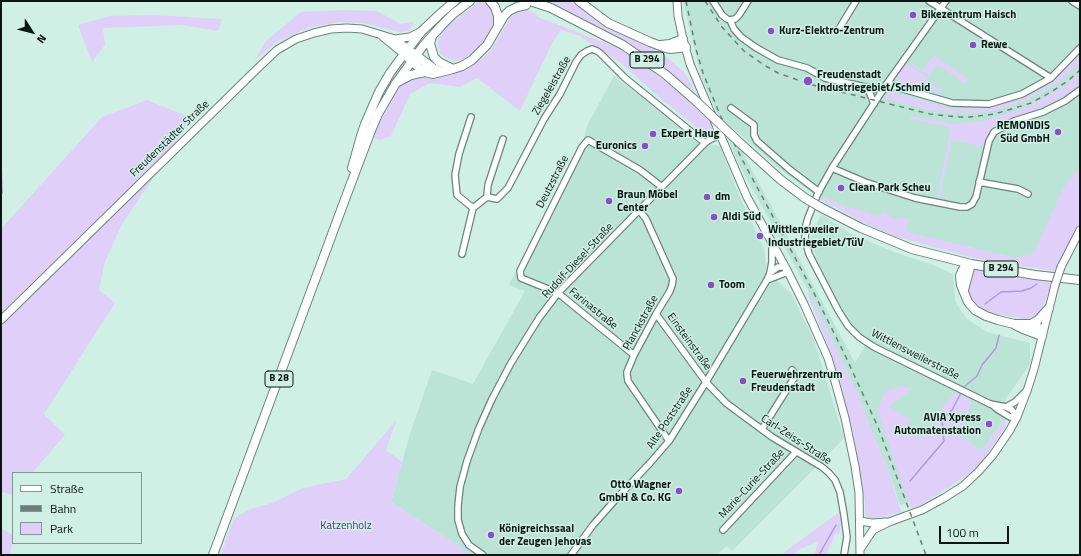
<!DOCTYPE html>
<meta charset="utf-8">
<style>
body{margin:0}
#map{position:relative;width:1081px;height:556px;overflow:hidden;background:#d0efe5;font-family:"Titillium Web",sans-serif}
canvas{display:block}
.frame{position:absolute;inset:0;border:2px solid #0b1613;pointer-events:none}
.legend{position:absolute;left:12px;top:472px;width:130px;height:72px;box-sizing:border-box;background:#d0efe5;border:1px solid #819891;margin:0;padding:5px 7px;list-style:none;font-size:12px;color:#0b1613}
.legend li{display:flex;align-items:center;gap:8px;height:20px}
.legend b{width:20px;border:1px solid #819891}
.north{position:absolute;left:12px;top:12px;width:40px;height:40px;-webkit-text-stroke:3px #d0efe5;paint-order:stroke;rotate:126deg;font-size:11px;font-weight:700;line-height:16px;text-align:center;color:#0b1613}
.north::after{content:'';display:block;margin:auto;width:14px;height:18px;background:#0b1613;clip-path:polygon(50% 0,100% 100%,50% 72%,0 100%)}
.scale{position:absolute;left:939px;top:526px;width:70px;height:18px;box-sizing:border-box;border:2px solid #0b1613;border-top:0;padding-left:5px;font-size:12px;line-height:14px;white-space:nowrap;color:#0b1613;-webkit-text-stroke:3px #d0efe5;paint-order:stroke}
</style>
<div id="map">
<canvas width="1081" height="556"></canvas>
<div class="frame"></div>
<ul class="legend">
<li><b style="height:5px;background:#fff"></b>Straße</li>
<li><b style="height:5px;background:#6a7f79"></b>Bahn</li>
<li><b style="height:11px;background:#e0d0f9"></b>Park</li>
</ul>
<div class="north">N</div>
<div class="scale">100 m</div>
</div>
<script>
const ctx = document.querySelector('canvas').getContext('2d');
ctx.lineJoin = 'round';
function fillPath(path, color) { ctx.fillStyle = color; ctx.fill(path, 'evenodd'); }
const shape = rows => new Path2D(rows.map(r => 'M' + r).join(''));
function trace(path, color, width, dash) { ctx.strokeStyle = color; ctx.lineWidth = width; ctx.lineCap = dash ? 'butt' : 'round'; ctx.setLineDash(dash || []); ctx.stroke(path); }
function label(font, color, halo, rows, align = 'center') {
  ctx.font = font + ' "Titillium Web",sans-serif'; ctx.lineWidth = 3; ctx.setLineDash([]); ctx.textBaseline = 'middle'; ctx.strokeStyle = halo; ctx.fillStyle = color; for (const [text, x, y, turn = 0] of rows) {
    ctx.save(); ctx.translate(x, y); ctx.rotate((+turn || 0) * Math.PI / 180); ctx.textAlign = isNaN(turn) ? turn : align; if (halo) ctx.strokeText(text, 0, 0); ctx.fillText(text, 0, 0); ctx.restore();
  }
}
fillPath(shape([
 [683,1,1080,1,1080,217,1052,267,897,230,827,204,778,168,731,126,746,159,855,363,869,339,855,329,842,311,816,257,810,240,821,214,851,234,894,252,933,265,953,274,955,301,961,311,967,319,987,332,1030,343,1030,364,1005,400,1005,419,982,451,961,436,971,400,945,404,930,429,919,438,879,411,909,502,900,505,888,469,871,430,860,399,810,294,739,164,701,76],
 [614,76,678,125,704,149,710,145,720,146,739,195,764,249,766,265,778,282,791,293,814,340,844,438,816,467,732,551,727,546,716,555,472,555,391,502,410,434,432,370,473,384,525,291,509,285,584,139,587,126]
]), '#bbe3d6');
fillPath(shape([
 [480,1,487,3,491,7,494,17,492,29,484,43,475,51,468,56,461,60,455,61,446,58,440,53,438,45,439,36,441,32,455,20],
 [547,1,577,1,636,38,657,50,669,59,684,72,694,88,694,91,654,61,616,35],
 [345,10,377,11,400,24,414,22,409,31,400,32,363,23,340,22,311,27,278,41,255,60,266,41,301,12],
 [525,10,532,11,538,17,616,47,638,60,685,97,703,113,712,124,712,129,709,133,706,136,703,135,698,132,693,124,660,98,621,63,580,36,561,30,552,43,520,111,477,78,460,87,430,83,410,94,391,136,380,140,373,138,382,119,399,87,408,80,419,77,432,76,464,69,477,62,487,54,493,47,510,18,517,13],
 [153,15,222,19,218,31,183,25,103,28,105,45,92,62,78,25,110,16],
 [1080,53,1080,63,1071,72,1055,85,1027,100,1015,105,1001,109,979,113,949,113,933,111,884,98,889,92,915,98,947,108,960,109,987,107,1015,102,1038,92,1053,82],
 [934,55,968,79,966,84,938,65,929,76,908,62,909,61,923,70],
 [907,64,928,77,927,80,943,92,942,93,914,85,913,87,900,83,897,79,897,74],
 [1080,73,1080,82,1076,86,1077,87,1065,96,1038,109,996,125,992,129,987,137,984,147,952,140,939,200,937,200,951,127,909,119,911,116,954,124,987,121,990,118,1002,115,1022,109,1039,101,1061,88],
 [147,100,191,118,155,175,122,224,104,264,99,290,115,303,44,414,65,435,32,473,13,473,13,495,1,492,1,229,102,117],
 [1080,166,1080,226,1068,246,1054,271,974,258,894,236,864,223,824,201,820,197,822,196,840,204,878,216,884,211,890,216,899,219,909,218,907,229,907,232,1019,259,1020,255,1028,256,1035,251,1062,190],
 [977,267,1052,280,1053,281,1042,308,1035,318,1030,320,997,314,982,309,975,304,968,293,968,287,971,272],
 [807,293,810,294,860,399,871,430,888,469,901,512,882,517,871,518,865,515,865,500,853,432,833,358],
 [900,386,913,388,889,407,910,419,905,429,919,438,930,429,945,404,956,392,971,400,961,436,982,451,1005,419,1006,427,980,464,962,479,919,506,911,508,907,498,878,411,884,393],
 [396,421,386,450,402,462,391,502,472,555,221,555,234,518,251,509,272,503,303,488,346,479],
 [841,511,840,533,835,535,826,555,814,555,819,541,798,550,793,555,782,555,787,550],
 [1,528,13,535,13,540,10,555,1,555]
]), '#e0d0f9');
trace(shape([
 [1,165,2,193],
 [985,304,1001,292,1022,291,1031,288,1037,284],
 [965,386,977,376,982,365,996,348,999,335],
 [910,481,944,441,942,420,952,410,961,393],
 [819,555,836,525]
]), '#b399d7', 1.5);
const street = shape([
 [713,1,722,15,727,19,730,20,734,29,741,37,755,47,769,55,778,60,807,68,825,78,865,87,883,90],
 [929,1,1051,78],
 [946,1,888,82,832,168,818,193,808,218,806,225,805,239,809,254,838,310,848,326,859,337,874,347,980,399,990,404,1006,407,1012,410,1017,417],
 [1072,1,1080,6],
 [730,20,735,19,739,15,748,1],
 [839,29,856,1],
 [888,82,896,87,952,103,989,104,1022,94,1051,78,1080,48],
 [868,88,874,104],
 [731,108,754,125,754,135,757,141,789,169,819,192],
 [471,117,459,154,455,175,457,195,473,208],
 [832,168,865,182,915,198,960,207,967,207,972,204,976,197,989,141,994,132,1014,121,1043,112,1065,101,1080,90],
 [979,182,1018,189,1028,194],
 [487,197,497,199,508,188,544,119,560,94,576,62,581,55,587,51,592,49,597,51,600,53,625,78,705,143],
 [487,197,488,185,503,139],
 [639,210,646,219,673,279,672,285,670,291,656,314,634,355,627,372,627,374,628,381,669,441],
 [462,254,473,208,487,197],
 [770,273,778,267,785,267],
 [767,280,788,272],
 [656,314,706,382,726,403,772,437,822,467,829,473,835,480,840,492,844,515,847,537,844,555],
 [634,355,558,293,521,278,520,271,582,147,588,140,640,170,662,187],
 [991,404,997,409,1010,417,1017,417],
 [1006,407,1015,402,1025,392],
 [762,429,796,375,792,370],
 [723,530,796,452],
 [483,555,469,545,462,534,458,520,458,506,460,487,467,461,479,428,492,399,511,363,539,318,558,293,705,143,711,139,720,135],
 [571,555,593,525,616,499,650,463,669,441,706,382,767,280,770,273,772,262,772,243]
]);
const secondary = shape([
 [677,1,678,16,683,39,690,64,698,83,747,197,788,272,804,304,828,358,836,385,845,418,855,466,859,493,860,555],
 [383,37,404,54],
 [395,39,410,37,422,31],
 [1061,267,1080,230],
 [1,320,258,68,277,50,296,39,314,33,331,29,347,28,362,29,395,39,408,49],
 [860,521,872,523,886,522],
 [861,548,873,530,889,522,922,510,944,498,963,486,978,472,993,455,1010,430,1017,417,1027,391,1034,369,1055,285]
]);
const primary = shape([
 [490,1,495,7,498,16,498,25],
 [530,1,551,8,623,45,665,74,696,101],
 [579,1,608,23,650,42,666,48,671,49,686,47],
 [432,36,430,44,434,57,439,62,453,69],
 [661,45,670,44,683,39],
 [413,53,433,68,441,72],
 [408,58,418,67,425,72],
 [396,83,411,75,425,72,433,74,453,69,462,66,472,60,487,45,504,16,509,11,517,7,526,5],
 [741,144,781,180,805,198],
 [352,168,361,136,365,124,379,92,390,73,404,54,422,31,441,13,455,1],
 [820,207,861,228,912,249,971,264,1035,275,1080,280],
 [967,263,962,271,960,276,961,285,968,302,975,310,986,316,998,320,1014,324,1031,324,1037,326,1040,330,1042,336],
 [964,290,971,264],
 [1031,324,1038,320,1049,308],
 [1015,325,1023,329,1042,336],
 [213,555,344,202,370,133,378,114,396,83,423,46,442,25,453,14,470,1]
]);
trace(street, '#69857c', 8);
trace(secondary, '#69857c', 9);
trace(primary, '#69857c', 10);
trace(street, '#fff', 5.5);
trace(secondary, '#fff', 7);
trace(primary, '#fff', 8);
trace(shape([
 [686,1,696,49,703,73,720,115,743,161,815,295,844,353,878,427,926,555],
 [705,1,722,27,744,51,764,65,778,73,809,84,930,114,958,117,970,117,994,114,1005,111,1031,103,1051,92,1069,80,1080,70]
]), '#6a7f79', 1.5, [5, 5]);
const secondaryBridge = shape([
 [1055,285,1061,267]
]);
const primaryBridge = shape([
 [696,101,741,144],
 [805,198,820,207]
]);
trace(secondaryBridge, '#69857c', 9, []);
trace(primaryBridge, '#69857c', 10, []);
trace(secondaryBridge, '#fff', 7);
trace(primaryBridge, '#fff', 8);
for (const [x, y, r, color] of [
 [913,15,4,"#884fc6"],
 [771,31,4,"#884fc6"],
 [973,45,4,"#884fc6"],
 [808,81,5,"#884fc6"],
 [1058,132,4,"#884fc6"],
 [653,134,4,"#884fc6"],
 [645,146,4,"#884fc6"],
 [841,188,4,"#884fc6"],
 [707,197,4,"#884fc6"],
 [609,201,4,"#884fc6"],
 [714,217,4,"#884fc6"],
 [760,236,4,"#884fc6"],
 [711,285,4,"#884fc6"],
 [743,381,4,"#884fc6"],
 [989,424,4,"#884fc6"],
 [679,491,4,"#884fc6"],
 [491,535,4,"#884fc6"]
]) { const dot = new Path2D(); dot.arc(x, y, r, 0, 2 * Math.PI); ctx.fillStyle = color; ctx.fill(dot); trace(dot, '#d0efe5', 1.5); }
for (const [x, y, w] of [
 [647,60,34],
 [1001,269,34],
 [279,379,28]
]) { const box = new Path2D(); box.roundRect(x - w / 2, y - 8, w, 16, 3); ctx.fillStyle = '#d0efe5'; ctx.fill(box); trace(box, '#0b1613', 1); }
label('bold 10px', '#0b1613', null, [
 ["B 294",647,60],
 ["B 294",1001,269],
 ["B 28",279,379]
]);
label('bold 11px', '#0b1613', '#d0efe5', [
 ["Bikezentrum Haisch",921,15],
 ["Kurz-Elektro-Zentrum",779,31],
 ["Rewe",981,45],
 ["Freudenstadt",817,75],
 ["Industriegebiet/Schmid",817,88],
 ["REMONDIS",1050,126,"right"],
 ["Süd GmbH",1050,139,"right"],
 ["Expert Haug",661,134],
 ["Euronics",637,146,"right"],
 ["Clean Park Scheu",849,188],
 ["Braun Möbel",617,195],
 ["Center",617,208],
 ["dm",715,197],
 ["Aldi Süd",722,217],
 ["Wittlensweiler",768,230],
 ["Industriegebiet/TüV",768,243],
 ["Toom",719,285],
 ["Feuerwehrzentrum",751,375],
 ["Freudenstadt",751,388],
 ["AVIA Xpress",981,418,"right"],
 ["Automatenstation",981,431,"right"],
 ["Otto Wagner",671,485,"right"],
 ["GmbH & Co. KG",671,498,"right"],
 ["Königreichssaal",499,529],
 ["der Zeugen Jehovas",499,542]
], 'left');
label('11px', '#0b1613', '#d0efe5', [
 ["Ziegeleistraße",552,86,-60],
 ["Freudenstädter Straße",170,139,-44],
 ["Deutzstraße",553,182,-63],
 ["Rudolf-Diesel-Straße",578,261,-47],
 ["Farinastraße",593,309,39],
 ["Planckstraße",641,323,-61],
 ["Einsteinstraße",689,342,54],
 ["Wittlensweilerstraße",915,355,27],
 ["Alte Poststraße",670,418,-56],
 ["Carl-Zeiss-Straße",796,440,33],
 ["Marie-Curie-Straße",752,484,-47]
]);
label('11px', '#54317b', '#d0efe5', [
 ["Katzenholz",346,526]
]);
</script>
